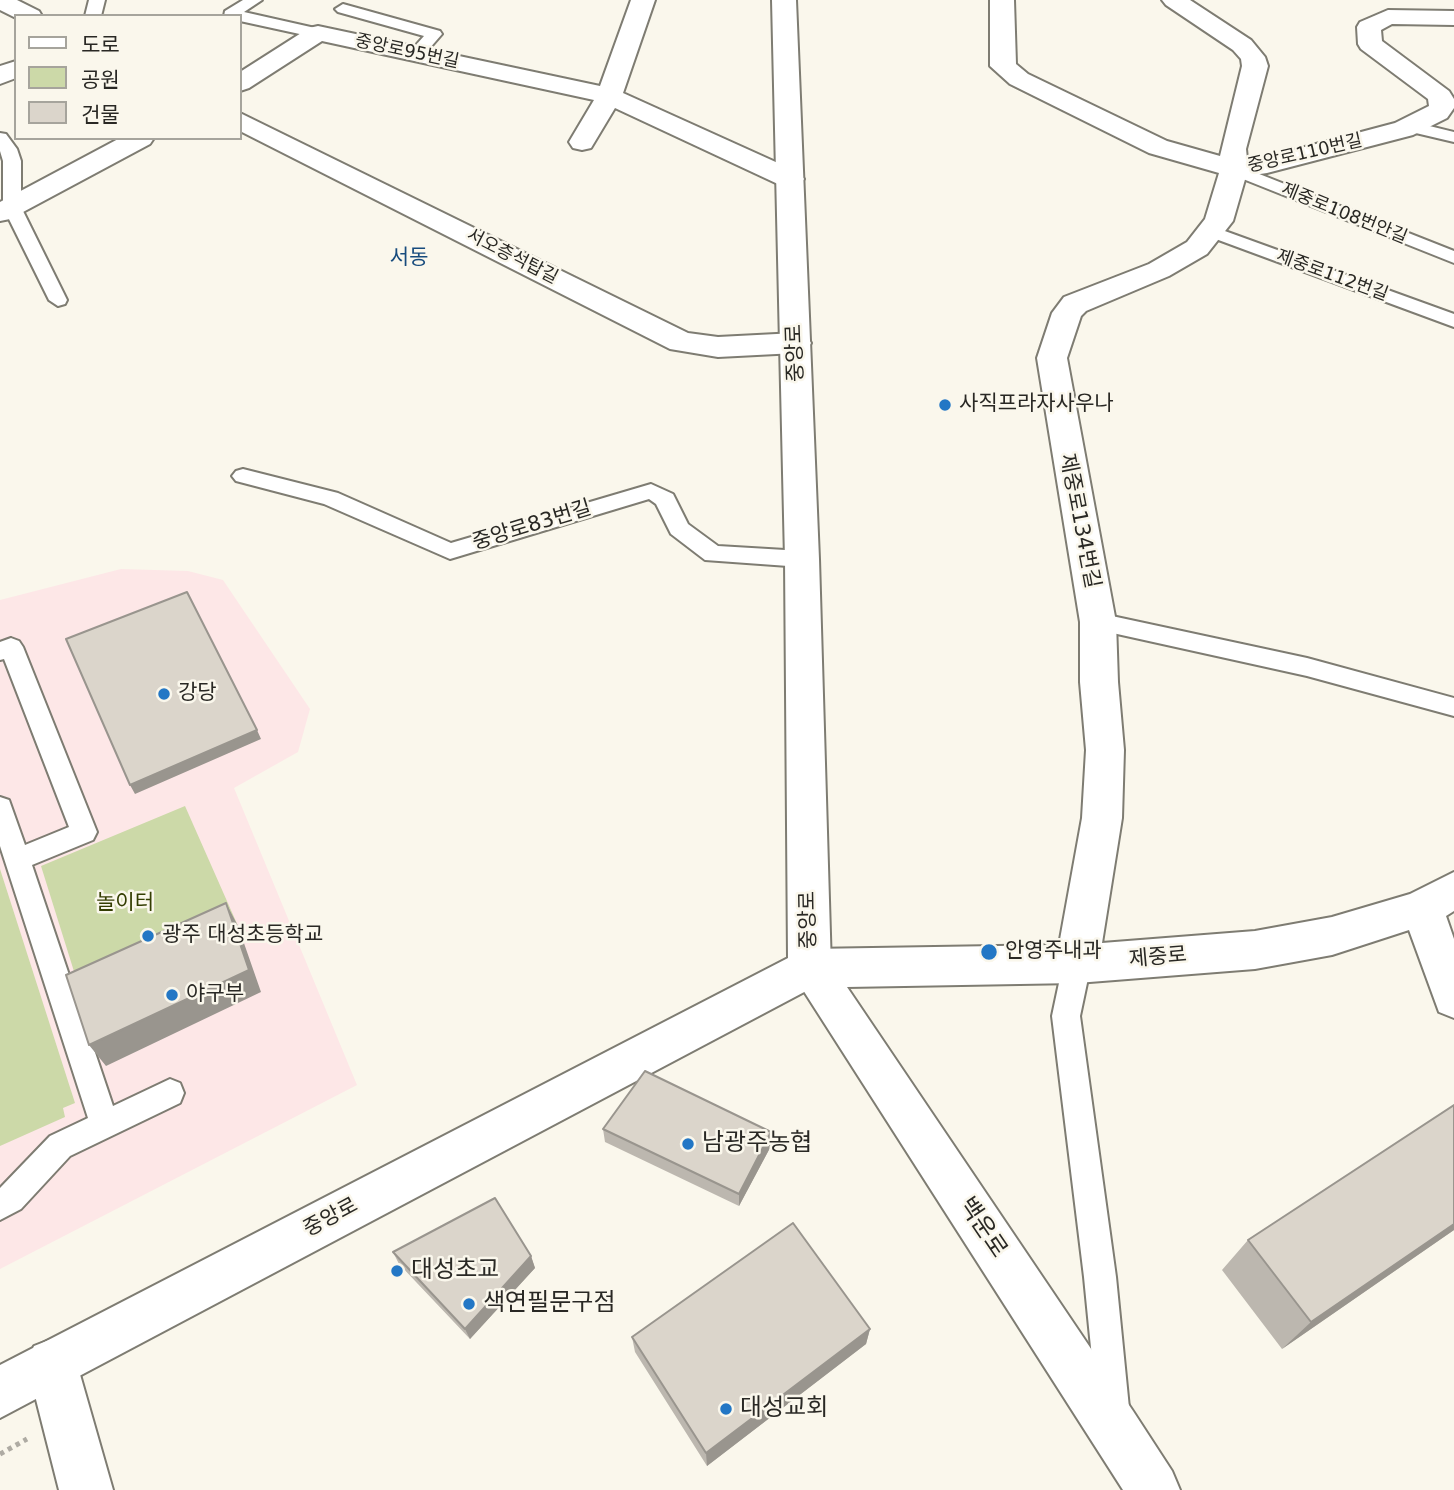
<!DOCTYPE html>
<meta charset="utf-8">
<style>
body{margin:0}
#map{position:relative;width:1454px;height:1490px;overflow:hidden;background:#faf7ec;font-family:"DejaVu Sans","Noto Sans KR",sans-serif}
canvas{display:block}
.legend{position:absolute;left:14px;top:14px;width:228px;height:126px;box-sizing:border-box;background:#faf7ec;border:2px solid #a6a49c;margin:0;padding:9px 12px;list-style:none;font-size:21px;color:#292824}
.legend li{display:flex;align-items:center;gap:14px;height:35px}
.legend b{width:35px;border:2px solid #a6a49c}
</style>
<div id="map">
<canvas width="1454" height="1490"></canvas>
<ul class="legend">
<li><b style="height:9px;background:#fff"></b>도로</li>
<li><b style="height:19px;background:#ccd9a8"></b>공원</li>
<li><b style="height:19px;background:#dbd5cb"></b>건물</li>
</ul>
</div>
<script>
const ctx = document.querySelector('canvas').getContext('2d');
ctx.lineJoin = 'round';
function fillPath(path, color) { ctx.fillStyle = color; ctx.fill(path, 'evenodd'); }
const shape = rows => new Path2D(rows.map(r => 'M' + r).join(''));
function trace(path, color, width, dash) { ctx.strokeStyle = color; ctx.lineWidth = width; ctx.lineCap = dash ? 'butt' : 'round'; ctx.setLineDash(dash || []); ctx.stroke(path); }
function label(font, color, halo, rows, align = 'center') {
  ctx.font = font + ' "DejaVu Sans","Noto Sans KR",sans-serif'; ctx.lineWidth = 5; ctx.setLineDash([]); ctx.textBaseline = 'middle'; ctx.strokeStyle = halo; ctx.fillStyle = color; for (const [text, x, y, turn = 0] of rows) {
    ctx.save(); ctx.translate(x, y); ctx.rotate((+turn || 0) * Math.PI / 180); ctx.textAlign = isNaN(turn) ? turn : align; if (halo) ctx.strokeText(text, 0, 0); ctx.fillText(text, 0, 0); ctx.restore();
  }
}
fillPath(shape([
 [121,569,188,571,223,580,310,709,298,752,234,788,357,1085,0,1269,0,600]
]), '#fde7e7');
fillPath(shape([
 [185,806,238,926,82,997,41,866],
 [0,869,75,1103,63,1108,65,1117,0,1146]
]), '#ccd9a8');
const lane = shape([
 [89,0,105,0,101,16,85,16,89,0],
 [243,0,262,0,244,12,324,30,326,33,318,38,240,21,240,16,224,16,225,11,243,0],
 [343,4,440,31,442,34,422,57,410,57,408,54,424,36,338,12,335,9,343,4],
 [1409,121,1454,132,1454,142,1403,130,1401,126,1409,121],
 [0,133,6,134,17,149,21,161,21,207,67,300,65,304,58,306,49,300,3,207,3,161,0,151,0,133],
 [1234,164,1454,251,1454,263,1228,173,1225,169,1234,164],
 [1211,226,1454,314,1454,327,1205,235,1202,231,1211,226],
 [243,469,338,493,451,543,651,484,673,494,688,524,718,546,802,551,810,553,813,559,810,565,802,567,705,560,671,534,656,504,649,499,450,559,324,504,236,481,232,476,236,471,243,469],
 [1098,613,1307,658,1454,698,1454,716,1307,676,1090,628,1087,622,1090,616,1098,613],
 [11,638,19,641,23,647,97,832,93,840,32,865,113,1106,170,1079,180,1083,184,1093,180,1103,70,1156,21,1209,0,1220,0,1188,50,1136,88,1118,0,846,0,797,9,800,25,845,69,827,4,659,0,660,0,642,11,638],
 [1077,952,1087,955,1091,964,1080,1016,1116,1277,1129,1408,1125,1420,1113,1424,1101,1420,1097,1408,1084,1277,1052,1016,1063,964,1067,955,1077,952]
]);
const street = shape([
 [0,0,17,0,39,11,42,16,16,16,16,18,0,10,0,0],
 [631,0,655,0,623,93,800,173,804,179,800,185,790,187,780,185,615,108,591,148,582,150,573,148,569,142,594,100,322,41,249,88,240,91,240,72,309,28,318,26,600,86,631,0],
 [990,0,1014,0,1016,64,1028,74,1167,141,1220,156,1242,66,1241,59,1233,50,1166,5,1162,0,1190,0,1251,40,1265,57,1268,66,1246,149,1247,159,1267,157,1395,123,1429,106,1428,99,1361,49,1358,44,1357,27,1360,22,1388,10,1454,11,1454,25,1392,24,1381,30,1382,41,1449,91,1454,99,1454,108,1447,118,1413,135,1267,173,1246,176,1233,221,1207,254,1169,276,1086,311,1081,316,1067,358,1116,622,1118,682,1124,750,1122,818,1102,943,1255,931,1332,917,1410,894,1454,872,1454,911,1446,916,1454,939,1454,1018,1439,1012,1409,930,1332,955,1255,969,1077,983,847,987,1133,1411,1172,1471,1180,1490,1123,1490,789,968,795,955,810,949,1059,945,1082,818,1086,750,1080,682,1080,622,1037,358,1052,313,1064,297,1149,264,1187,242,1205,219,1219,173,1149,153,1010,84,990,66,990,0],
 [16,61,16,78,0,84,0,66,16,61],
 [240,113,688,333,718,337,796,333,807,336,811,343,807,350,796,353,718,357,670,349,240,131,240,113],
 [120,138,154,138,150,144,10,219,0,221,0,202,120,138],
 [52,1339,70,1346,77,1364,113,1490,59,1490,27,1364,34,1346,52,1339]
]);
const secondary = shape([
 [772,0,796,0,819,559,831,968,825,981,0,1418,0,1365,788,958,785,559,772,0]
]);
trace(lane, '#7e7c72', 4);
trace(street, '#7e7c72', 4);
trace(secondary, '#7e7c72', 4);
trace(shape([
 [0,1454,27,1439]
]), '#aeaba3', 5, [4.5, 4.5]);
fillPath(lane, '#fff');
fillPath(street, '#fff');
fillPath(secondary, '#fff');
fillPath(shape([
 [1454,1105,1454,1230,1282,1349,1222,1270,1248,1240],
 [603,1129,771,1132,771,1146,739,1206,605,1142],
 [393,1252,531,1256,535,1268,470,1339,399,1264],
 [870,1329,866,1344,707,1466,635,1352,632,1337]
]), '#bcb7af');
fillPath(shape([
 [257,730,261,739,135,794,130,785],
 [226,903,238,926,261,992,106,1066,89,1045],
 [771,1132,771,1146,739,1206,739,1194],
 [1454,1224,1454,1230,1282,1349,1311,1322],
 [531,1256,535,1268,470,1339,465,1329],
 [870,1329,866,1344,707,1466,706,1453]
]), '#99958e');
const building = shape([
 [187,592,257,730,130,785,66,639,187,592],
 [226,903,249,970,89,1045,66,975,226,903],
 [645,1071,771,1132,739,1194,603,1129,645,1071],
 [1454,1105,1454,1224,1311,1322,1248,1240,1454,1105],
 [495,1198,531,1256,465,1329,393,1252,495,1198],
 [793,1223,870,1329,706,1453,632,1337,793,1223]
]);
fillPath(building, '#dbd5cb');
trace(building, '#99958e', 2);
for (const [x, y, r, color] of [
 [945,405,7,"#2377c5"],
 [164,694,7,"#2377c5"],
 [148,936,7,"#2377c5"],
 [989,952,9,"#2377c5"],
 [172,995,7,"#2377c5"],
 [688,1144,7,"#2377c5"],
 [397,1271,7,"#2377c5"],
 [469,1304,7,"#2377c5"],
 [726,1409,7,"#2377c5"]
]) { const dot = new Path2D(); dot.arc(x, y, r, 0, 2 * Math.PI); ctx.fillStyle = color; ctx.fill(dot); trace(dot, '#faf7ec', 2.5); }
label('18px', '#292824', '#faf7ec', [
 ["중앙로95번길",407,52,12],
 ["중앙로110번길",1305,154,-13],
 ["제중로108번안길",1344,214,22],
 ["서오층석탑길",512,257,27],
 ["제중로112번길",1332,276,20]
]);
label('21px', '#174b7d', '#faf7ec', [
 ["서동",409,259]
]);
label('21px', '#292824', '#faf7ec', [
 ["중앙로",796,353,-92],
 ["제중로134번길",1079,521,79],
 ["중앙로83번길",532,526,-17],
 ["중앙로",809,920,-91],
 ["제중로",1158,958,-5],
 ["중앙로",331,1218,-28]
]);
label('21px', '#292824', '#faf7ec', [
 ["사직프라자사우나",959,405],
 ["강당",178,694],
 ["광주 대성초등학교",162,936],
 ["안영주내과",1005,952],
 ["야구부",186,995]
], 'left');
label('21px', '#343e02', '#faf7ec', [
 ["놀이터",125,904]
]);
label('24px', '#292824', '#faf7ec', [
 ["남광주농협",702,1144],
 ["대성초교",411,1271],
 ["색연필문구점",483,1304],
 ["대성교회",740,1409]
], 'left');
label('24px', '#292824', '#faf7ec', [
 ["백운로",982,1228,56]
]);
</script>
